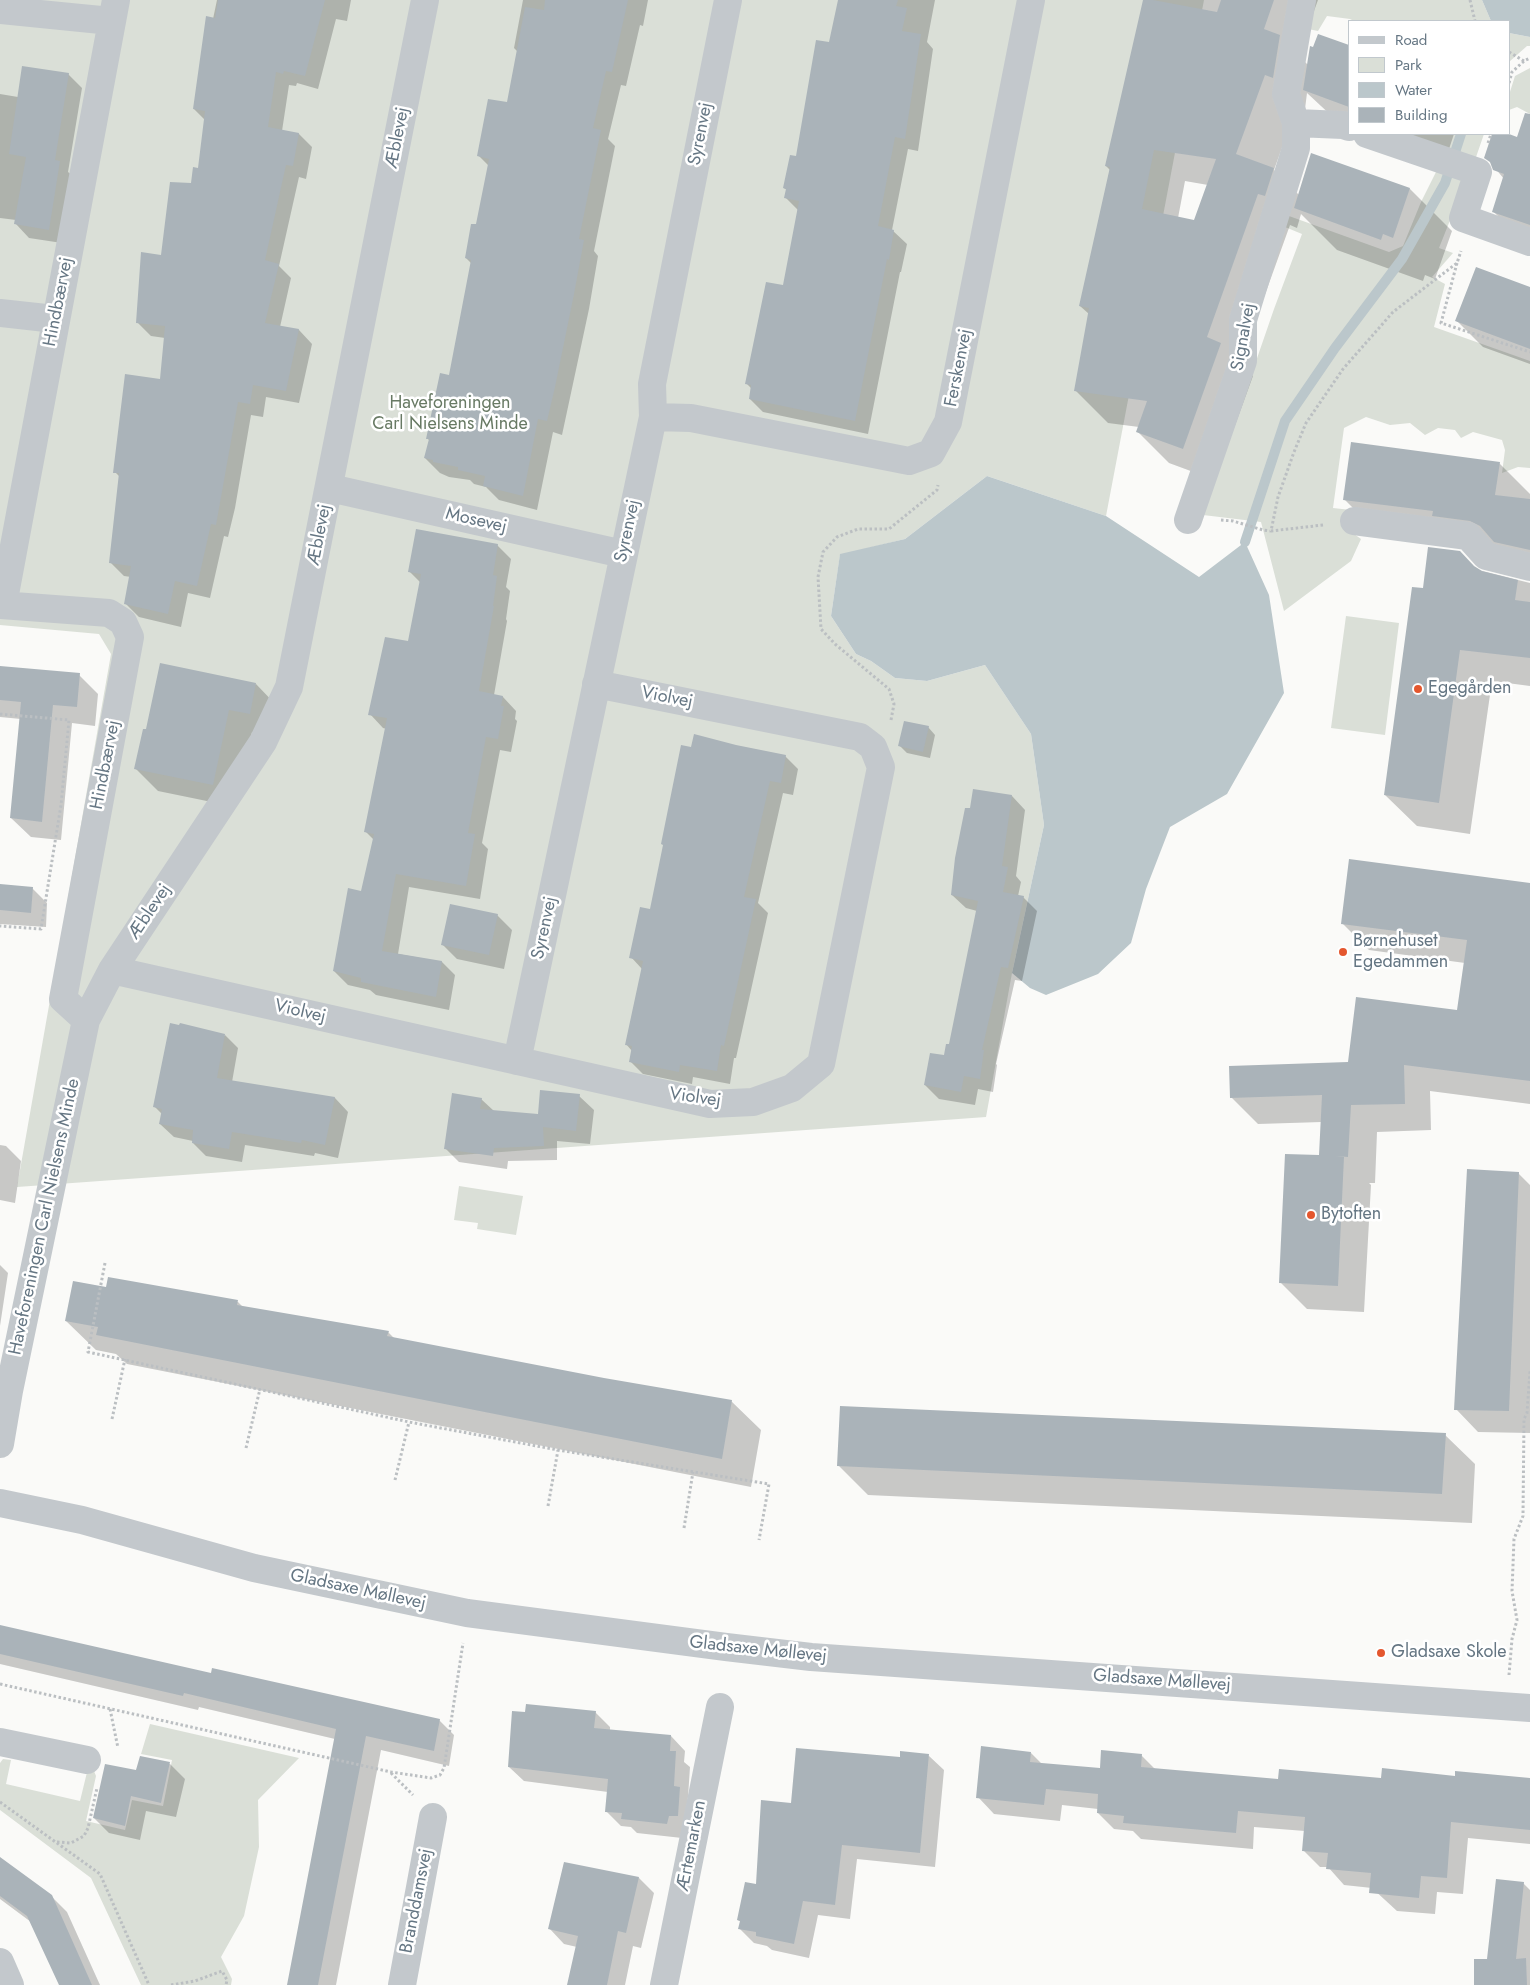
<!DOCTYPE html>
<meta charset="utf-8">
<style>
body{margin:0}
#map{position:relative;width:1530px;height:1985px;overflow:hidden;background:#fafaf8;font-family:Jost,sans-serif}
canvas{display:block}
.legend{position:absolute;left:1348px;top:20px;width:162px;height:115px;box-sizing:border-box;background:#fff;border:1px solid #c1c8cd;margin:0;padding:6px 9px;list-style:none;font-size:15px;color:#657683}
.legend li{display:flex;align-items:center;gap:10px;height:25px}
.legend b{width:25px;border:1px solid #c1c8cd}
</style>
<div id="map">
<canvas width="1530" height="1985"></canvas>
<ul class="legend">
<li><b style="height:6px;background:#c3c8cc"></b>Road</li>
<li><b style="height:14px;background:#dadfd7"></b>Park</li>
<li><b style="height:14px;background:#bbc7cb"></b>Water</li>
<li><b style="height:14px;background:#aab3b9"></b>Building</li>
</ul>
</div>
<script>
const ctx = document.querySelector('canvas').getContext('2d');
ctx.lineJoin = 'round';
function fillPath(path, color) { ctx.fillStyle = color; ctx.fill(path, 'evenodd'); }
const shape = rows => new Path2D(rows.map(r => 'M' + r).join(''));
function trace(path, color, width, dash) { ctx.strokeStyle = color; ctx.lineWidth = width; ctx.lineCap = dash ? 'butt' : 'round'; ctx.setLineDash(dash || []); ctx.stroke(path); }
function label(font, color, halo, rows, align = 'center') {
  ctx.font = font + ' Jost,sans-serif'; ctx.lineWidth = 5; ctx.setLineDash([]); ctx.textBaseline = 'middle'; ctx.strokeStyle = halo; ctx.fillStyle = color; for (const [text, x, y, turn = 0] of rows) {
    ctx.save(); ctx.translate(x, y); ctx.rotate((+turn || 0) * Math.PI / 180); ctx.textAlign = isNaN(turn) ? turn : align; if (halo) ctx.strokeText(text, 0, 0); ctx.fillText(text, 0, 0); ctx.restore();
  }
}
fillPath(shape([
 [0,0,1204,0,1106,516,987,476,905,539,840,555,831,616,856,654,871,661,895,678,927,681,985,665,1031,734,1044,825,1012,973,986,1117,17,1187,111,654,99,634,0,625],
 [1316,0,1482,0,1491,21,1354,21,1350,19,1327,16,1318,31,1308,29],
 [1509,33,1530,37,1530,46,1527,46,1509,62],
 [1530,68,1530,114,1517,107,1509,110,1509,95,1515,76],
 [1409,134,1484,134,1475,160,1408,136],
 [1437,170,1466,180,1439,248,1453,253,1432,277,1445,284,1434,327,1530,361,1530,468,1518,467,1502,473,1505,450,1502,440,1473,432,1461,438,1455,430,1438,428,1425,435,1410,423,1390,425,1366,417,1344,428,1333,508,1351,510,1350,531,1361,539,1351,561,1284,611,1261,522,1203,515,1274,309,1302,234,1285,227,1289,216,1389,252,1403,246,1421,202],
 [1346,616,1399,623,1385,735,1331,728],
 [459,1186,523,1196,516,1235,477,1229,478,1223,454,1220],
 [150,1724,299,1758,258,1800,259,1847,244,1916,221,1957,232,1979,231,1985,141,1985,91,1878,0,1810,0,1763,3,1759,11,1760,6,1784,80,1801,89,1764,92,1766,96,1776,86,1821,125,1830,132,1800,163,1806,172,1760,141,1754]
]), '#dadfd7');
fillPath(shape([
 [1482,0,1530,0,1530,37,1509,33,1509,21,1491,21],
 [987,476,1106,516,1199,577,1245,542,1269,595,1284,693,1227,794,1170,827,1146,889,1131,943,1098,974,1046,995,1030,988,1012,973,1044,825,1031,734,985,665,927,681,895,678,871,661,856,654,831,616,840,554,905,539]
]), '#bbc7cb');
fillPath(shape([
 [217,0,351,0,347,21,336,19,318,89,297,83,296,86,289,85,282,131,299,134,312,147,306,179,299,177,279,266,291,278,280,327,299,330,312,344,299,403,266,397,263,417,251,415,235,508,228,537,224,536,210,598,188,593,181,627,139,617,126,604,131,577,124,576,111,563,120,477,115,472,161,381,165,338,151,336,138,323,162,257,199,169,205,120,194,109],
 [523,0,648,0,643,26,640,25,626,86,621,85,608,139,615,146,594,251,598,256,589,309,562,435,553,432,537,510,499,500,486,487,474,484,470,480,449,477,440,473,425,458,430,441,427,438,450,376,472,264,466,258,477,226,489,166,479,156,508,104,518,52,514,48],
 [839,0,935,0,927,42,933,49,918,151,908,149,892,230,907,244,901,272,900,272,868,434,763,412,750,399,752,389,747,384,784,287,798,210,785,197,787,190,784,188,797,157,830,44],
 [1144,0,1318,0,1298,55,1348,105,1349,132,1307,93,1305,109,1297,106,1274,170,1299,195,1312,154,1410,189,1452,231,1435,279,1425,275,1423,281,1337,250,1301,214,1297,228,1290,225,1240,364,1253,376,1215,480,1169,463,1137,431,1139,427,1108,423,1076,391,1089,314,1080,306,1110,170,1106,166],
 [1185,181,1208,185,1195,222,1178,218],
 [68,74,82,88,68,172,73,176,62,243,29,238,16,224,16,220,0,218,0,94,18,97],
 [1353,134,1454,134,1445,161],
 [1494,134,1505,134,1530,143,1530,241,1519,238,1493,211,1504,179,1486,157],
 [1530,288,1530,364,1483,347,1457,321],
 [1499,463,1530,494,1530,574,1509,555,1376,531,1344,499],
 [497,545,511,559,506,587,510,591,506,619,507,621,494,695,503,697,516,711,515,719,517,721,511,752,500,750,482,843,488,849,480,899,409,887,398,954,442,962,455,975,449,1010,376,995,370,990,348,985,334,971,362,892,374,840,366,832,387,729,383,728,370,714,409,642,421,583,409,571],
 [1478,570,1530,583,1530,686,1492,681,1470,834,1417,826,1385,795],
 [0,668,79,675,98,694,95,726,72,723,61,840,31,837,11,818,21,719,0,717],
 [256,684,278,707,273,736,252,732,236,807,158,791,136,769],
 [928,727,935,735,930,758,907,753,900,746],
 [692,748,785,756,798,769,793,795,783,793,758,903,768,913,736,1058,734,1058,730,1084,693,1077,692,1084,643,1074,630,1061,632,1051,626,1044,642,969,631,957,651,910],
 [1012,796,1025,810,1016,876,1021,882,1018,896,1023,897,1037,911,1022,981,1015,980,996,1064,997,1065,993,1092,978,1089,975,1105,939,1099,925,1085,945,1057,950,1046,977,911,966,908,952,895,971,810],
 [0,885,32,888,47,903,46,927,0,924],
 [1530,885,1530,1104,1430,1091,1431,1130,1377,1132,1375,1183,1369,1183,1371,1185,1364,1312,1307,1309,1280,1282,1320,1157,1322,1122,1258,1124,1231,1097,1349,1064,1459,1012,1465,963,1369,950,1342,923],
 [497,915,512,930,504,969,457,959,442,944],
 [225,1035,238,1048,232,1082,335,1098,348,1112,338,1158,315,1153,314,1156,245,1145,242,1162,206,1156,193,1143,193,1141,174,1137,160,1124,162,1114,155,1107],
 [579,1096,594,1110,590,1144,557,1141,557,1160,508,1161,507,1169,459,1162,445,1148,481,1099,494,1111,539,1115],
 [0,1145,6,1146,21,1161,15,1203,0,1200],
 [1518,1173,1530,1185,1530,1433,1478,1432,1456,1409],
 [0,1265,8,1273,0,1326],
 [109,1278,238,1302,244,1308,388,1332,395,1339,604,1379,731,1401,761,1430,751,1487,127,1364,116,1354,96,1350,66,1321,107,1289],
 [1445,1435,1475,1464,1472,1523,868,1495,838,1465],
 [0,1627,212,1674,439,1720,454,1735,449,1766,381,1750,336,1985,288,1985,335,1739,199,1707,198,1710,0,1664],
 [595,1712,610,1727,610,1731,671,1736,685,1751,684,1762,690,1767,688,1797,682,1838,637,1833,631,1827,621,1826,606,1811,608,1792,524,1781,509,1767],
 [1031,1753,1042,1764,1101,1770,1141,1755,1156,1770,1279,1780,1456,1777,1530,1779,1530,1844,1468,1838,1463,1894,1437,1892,1435,1914,1397,1911,1372,1888,1344,1885,1328,1867,1320,1867,1303,1850,1305,1831,1254,1827,1253,1849,1141,1839,1133,1831,1114,1829,1098,1813,1098,1809,1062,1805,1060,1821,994,1814,978,1797],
 [929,1756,944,1770,935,1867,857,1859,850,1919,818,1915,809,1958,772,1950,767,1946,754,1943,739,1928,741,1922,738,1920,757,1885,792,1804],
 [141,1758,170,1764,185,1779,176,1817,146,1811,140,1840,109,1833,94,1818,136,1771],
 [0,1858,51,1896,67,1912,100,1985,61,1985,31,1922,0,1899],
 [564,1864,639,1878,654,1893,641,1948,633,1946,625,1985,568,1985,577,1947,564,1944,549,1928],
 [1523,1883,1530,1890,1530,1985,1475,1985,1488,1960]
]), '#0003');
trace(shape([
 [1245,542,1285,421,1335,348,1402,259,1445,183,1461,134]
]), '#bbc7cb', 10);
fillPath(shape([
 [218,0,325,0,305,76,284,71,283,74,276,72,268,127,299,133,293,166,286,165,265,260,279,264,265,323,299,329,286,391,253,385,250,404,238,402,216,525,211,524,197,586,175,581,168,614,124,604,131,566,109,563,119,473,113,473,125,374,160,379,165,326,136,323,141,252,161,255,170,182,191,183,193,167,198,168,205,111,193,109,206,16,215,18],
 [545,0,628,0,612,72,606,71,593,128,601,130,579,239,584,240,574,294,555,387,547,421,538,419,523,496,483,486,485,476,458,470,458,467,433,462,433,460,424,458,429,439,426,439,440,373,449,375,471,260,465,258,471,224,476,224,489,159,477,156,488,99,507,102,525,7,544,10],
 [838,0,898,0,896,6,907,8,902,31,921,34,905,139,895,137,878,226,894,230,889,260,887,259,855,421,749,399,751,385,745,384,766,282,783,285,799,201,784,198,786,189,783,188,790,155,796,156,816,40,829,42],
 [1143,0,1153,0,1217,12,1221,0,1274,0,1264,29,1280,35,1273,78,1265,75,1236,154,1274,168,1265,196,1258,194,1207,337,1221,343,1183,449,1136,432,1147,401,1074,391,1089,308,1079,306,1110,167,1105,166],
 [1154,150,1216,159,1194,220,1142,209],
 [1318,34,1349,45,1349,107,1303,90,1310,46,1313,47],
 [22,66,69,73,55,160,60,161,49,230,14,224,26,157,9,154],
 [1525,113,1530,114,1530,225,1492,212,1504,174,1493,170,1490,162,1484,158,1492,134,1509,134,1517,137],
 [1311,153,1410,188,1393,238,1383,234,1381,240,1294,208],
 [1476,267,1530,287,1530,349,1455,321],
 [1351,442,1500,462,1495,495,1530,499,1530,550,1494,542,1480,526,1470,521,1432,516,1433,511,1343,500],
 [416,529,498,544,493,575,497,576,493,606,494,606,479,691,503,696,501,706,504,706,498,739,486,737,468,833,475,834,466,886,396,874,382,951,442,961,436,997,361,982,361,978,333,971,348,888,361,891,374,834,364,832,387,718,368,715,385,637,408,641,421,574,408,572],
 [1428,547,1460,551,1474,566,1482,571,1518,580,1515,600,1530,602,1530,658,1460,650,1439,803,1384,795,1412,587,1423,588],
 [160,663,256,683,250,714,229,710,213,785,134,769,143,729,146,729],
 [0,666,80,673,77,707,53,705,42,822,10,818,21,702,0,700],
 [904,721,929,726,923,752,898,746],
 [694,734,736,745,786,755,781,783,770,781,744,897,756,899,724,1046,721,1045,717,1071,680,1065,679,1072,629,1062,632,1046,625,1045,643,961,629,958,640,907,650,909,663,845,661,844,681,745,691,747],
 [973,789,1012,795,1002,866,1008,867,1003,892,1024,896,1008,968,1001,967,982,1050,984,1050,980,1079,964,1076,961,1092,924,1085,930,1053,944,1055,946,1044,949,1044,978,901,951,895,955,858,965,808,970,808],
 [1349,859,1530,883,1530,1081,1404,1065,1405,1104,1351,1105,1348,1157,1336,1156,1344,1157,1338,1286,1279,1283,1285,1154,1319,1155,1322,1095,1230,1098,1229,1066,1348,1062,1356,997,1457,1010,1467,940,1341,924],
 [0,884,33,887,31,913,0,910],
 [450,904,498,914,489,955,441,945],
 [170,1023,179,1025,180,1023,225,1034,217,1078,335,1097,325,1145,302,1140,301,1143,232,1132,229,1149,192,1143,193,1130,159,1124,162,1109,153,1107],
 [540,1090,580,1094,576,1131,543,1127,544,1146,494,1148,493,1156,444,1149,452,1093,482,1098,480,1109,538,1114],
 [1467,1169,1519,1172,1509,1411,1454,1410],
 [108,1277,238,1300,237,1305,389,1331,387,1336,604,1378,732,1400,722,1459,96,1335,98,1327,65,1321,73,1281,106,1287],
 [840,1406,1446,1433,1442,1494,837,1466],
 [0,1625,211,1673,212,1668,440,1719,434,1751,366,1736,318,1985,287,1985,336,1729,184,1693,183,1696,0,1654],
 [526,1704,596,1711,594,1728,671,1735,670,1751,676,1751,674,1786,680,1787,678,1816,669,1816,667,1824,621,1819,622,1813,605,1812,608,1779,508,1767,512,1711,525,1712],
 [981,1746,1031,1752,1030,1762,1100,1768,1101,1750,1142,1754,1141,1767,1278,1779,1279,1769,1381,1778,1382,1768,1455,1776,1455,1771,1530,1778,1530,1830,1451,1822,1447,1878,1421,1876,1419,1898,1369,1893,1371,1873,1326,1869,1328,1853,1302,1851,1305,1817,1238,1811,1236,1833,1123,1823,1124,1816,1097,1813,1098,1794,1046,1789,1044,1805,976,1798],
 [796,1748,900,1757,900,1751,929,1754,920,1853,842,1845,835,1905,803,1901,794,1944,756,1936,756,1932,738,1929,740,1921,737,1920,745,1882,756,1884,761,1800,791,1803],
 [140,1756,170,1762,161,1803,131,1796,125,1826,93,1818,105,1764,136,1770],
 [0,1857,52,1895,92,1985,59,1985,27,1916,0,1896],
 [564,1862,639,1877,626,1933,618,1931,607,1985,567,1985,578,1936,548,1929],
 [1496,1879,1524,1882,1516,1959,1526,1958,1527,1985,1474,1985,1474,1959,1487,1959]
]), '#aab3b9');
trace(shape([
 [1470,0,1475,21],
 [1509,52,1524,61],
 [1509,83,1512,72,1524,61,1530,58],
 [1488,143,1491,134],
 [1457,263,1441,323,1530,352],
 [1221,520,1233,521,1263,530,1270,531],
 [1323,525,1271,531,1278,497,1294,452,1306,423,1343,369,1393,312,1457,263,1461,251],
 [0,714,69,720,61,805,41,929,0,926],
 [891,720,894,704,889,689,835,644,821,629,818,577,823,552,837,537,858,529,889,529,937,490,938,485],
 [105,1263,88,1352,409,1422,558,1450,769,1484,759,1540],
 [112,1419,125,1359],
 [246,1448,260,1389],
 [395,1480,409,1422],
 [548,1506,558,1450],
 [684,1528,693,1472],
 [1509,1675,1512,1639,1517,1620,1512,1591,1514,1539,1523,1516,1524,1419,1527,1413,1530,1371],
 [0,1684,391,1772,431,1778,440,1775,444,1768,463,1643],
 [110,1709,118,1748],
 [391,1773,413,1795],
 [0,1802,100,1874,149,1985],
 [57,1842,71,1843,84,1836,88,1828,97,1788],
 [171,1985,195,1981,222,1971,227,1980,226,1985]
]), '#bbbfc2', 3, [2.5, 2.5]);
trace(shape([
 [0,10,111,21],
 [1296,123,1343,125,1349,127],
 [1367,134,1478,172,1463,218,1530,242],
 [0,313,55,319],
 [653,417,691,418,909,461,931,453,948,422,1031,0],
 [330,488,623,554],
 [1188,520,1243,361,1243,320,1296,148,1296,123,1286,94,1302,0],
 [1354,521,1468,536,1486,556,1530,567],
 [0,605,109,613,123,622,130,637,63,999,86,1020],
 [3,605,116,0],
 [112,970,710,1104,753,1102,792,1088,821,1064,881,767,873,747,860,737,596,684],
 [517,1061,653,417,652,384,728,0],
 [0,1444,9,1391,86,1020,112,970,263,742,289,687,425,0],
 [0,1503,82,1520,254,1568,467,1613,726,1647,811,1657,1530,1708],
 [0,1742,87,1760],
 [0,1962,10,1985],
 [402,1985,433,1817],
 [664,1985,720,1707]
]), '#c3c8cc', 28);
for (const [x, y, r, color] of [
 [1418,689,5,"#e4572e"],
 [1343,952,5,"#e4572e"],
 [1311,1215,5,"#e4572e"],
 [1381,1653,5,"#e4572e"]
]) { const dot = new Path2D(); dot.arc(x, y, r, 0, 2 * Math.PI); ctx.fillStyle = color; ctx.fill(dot); trace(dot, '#fff', 2); }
label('18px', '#657683', '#fff', [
 ["Syrenvej",701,134,-79],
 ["Æblevej",398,138,-79],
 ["Hindbærvej",59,302,-79],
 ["Signalvej",1244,337,-80],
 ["Ferskenvej",959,368,-79],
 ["Mosevej",476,521,13],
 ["Syrenvej",628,531,-78],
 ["Æblevej",320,535,-79],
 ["Violvej",667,698,11],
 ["Hindbærvej",106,765,-79],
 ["Æblevej",150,912,-56],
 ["Syrenvej",545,928,-78],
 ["Violvej",300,1012,13],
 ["Violvej",695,1098,8],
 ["Haveforeningen Carl Nielsens Minde",45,1217,-78],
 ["Gladsaxe Møllevej",358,1590,12],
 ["Gladsaxe Møllevej",758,1650,6],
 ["Gladsaxe Møllevej",1162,1681,4],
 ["Ærtemarken",692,1846,-79],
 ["Branddamsvej",417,1901,-79]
]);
label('18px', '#687a64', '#fff', [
 ["Haveforeningen",450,404],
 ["Carl Nielsens Minde",450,425]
]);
label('18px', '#657683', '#fff', [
 ["Egegården",1428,689],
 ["Børnehuset",1353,942],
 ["Egedammen",1353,963],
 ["Bytoften",1321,1215],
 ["Gladsaxe Skole",1391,1653]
], 'left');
</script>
